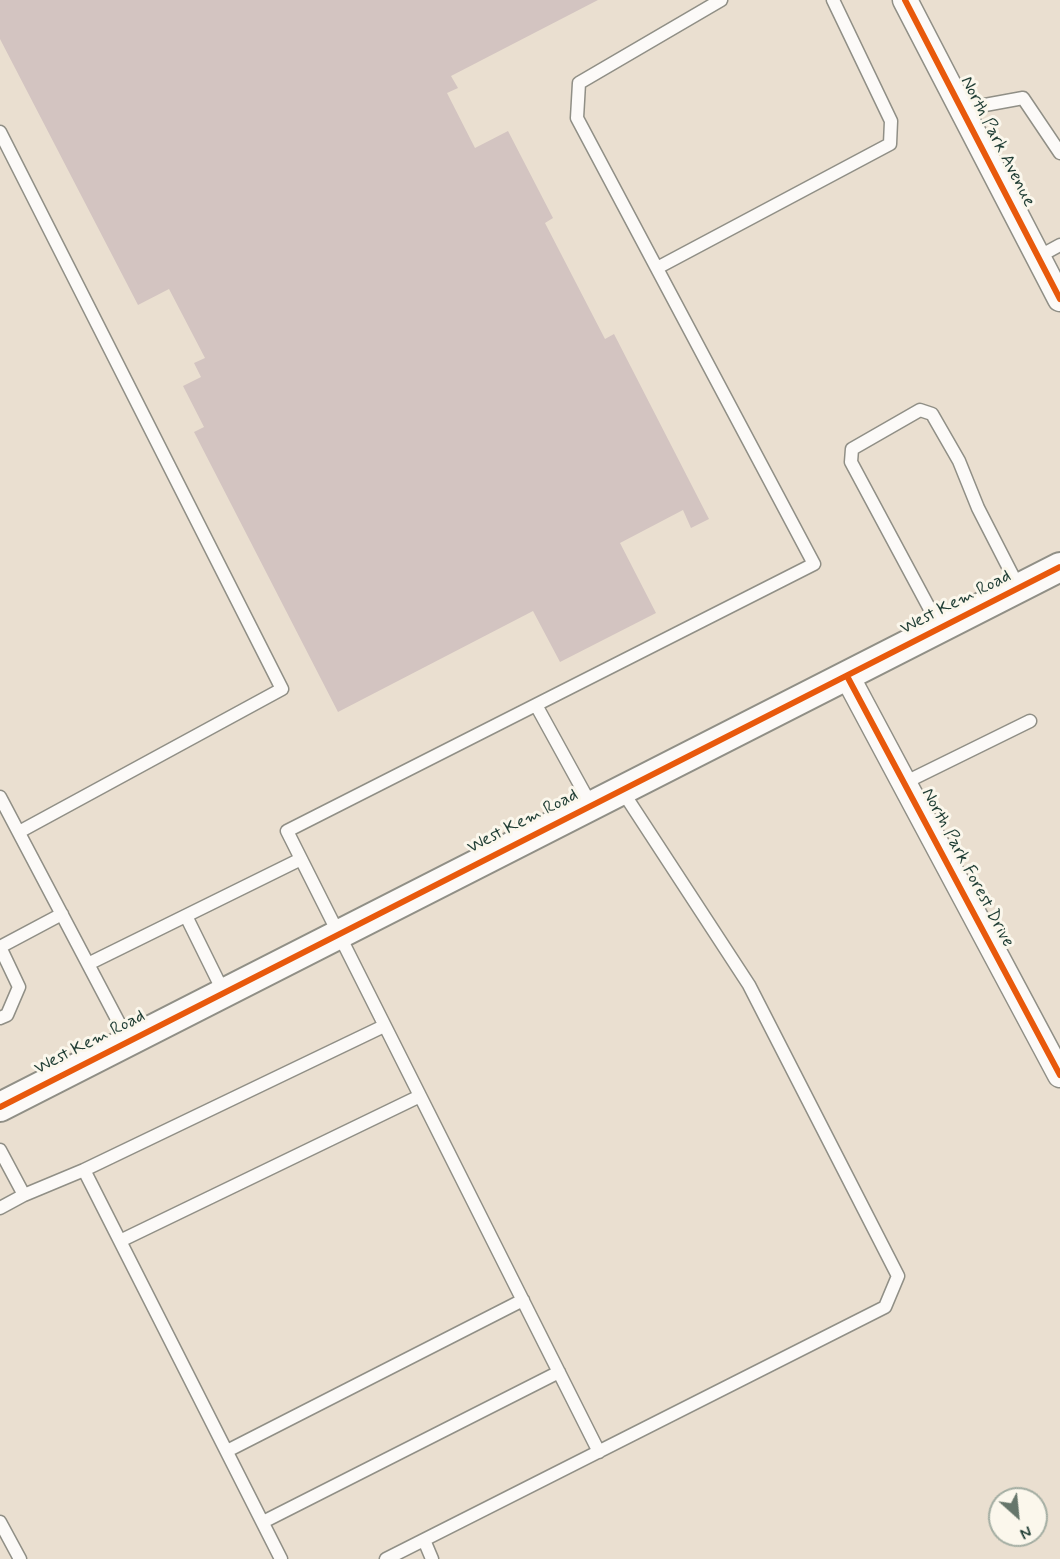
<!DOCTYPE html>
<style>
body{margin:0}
#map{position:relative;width:1060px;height:1559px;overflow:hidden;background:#eadfd0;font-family:Mynerve,sans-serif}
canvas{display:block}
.north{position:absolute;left:988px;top:1487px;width:60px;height:60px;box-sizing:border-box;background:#fbf7ec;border:2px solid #a3ada2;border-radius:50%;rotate:153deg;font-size:16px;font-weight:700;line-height:24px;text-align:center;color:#1f3d34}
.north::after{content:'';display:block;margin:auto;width:21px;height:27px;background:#66766b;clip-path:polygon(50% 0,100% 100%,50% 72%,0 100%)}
</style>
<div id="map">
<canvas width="1060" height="1559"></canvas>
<div class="north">N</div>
</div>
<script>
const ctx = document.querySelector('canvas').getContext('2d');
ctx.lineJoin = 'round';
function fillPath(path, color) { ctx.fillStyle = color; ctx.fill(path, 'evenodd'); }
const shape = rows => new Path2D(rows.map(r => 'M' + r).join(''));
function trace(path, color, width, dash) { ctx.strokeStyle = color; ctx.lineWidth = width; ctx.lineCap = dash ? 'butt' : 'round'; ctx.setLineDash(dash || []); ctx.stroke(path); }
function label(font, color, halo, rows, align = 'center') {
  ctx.font = font + ' Mynerve,sans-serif'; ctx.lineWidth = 6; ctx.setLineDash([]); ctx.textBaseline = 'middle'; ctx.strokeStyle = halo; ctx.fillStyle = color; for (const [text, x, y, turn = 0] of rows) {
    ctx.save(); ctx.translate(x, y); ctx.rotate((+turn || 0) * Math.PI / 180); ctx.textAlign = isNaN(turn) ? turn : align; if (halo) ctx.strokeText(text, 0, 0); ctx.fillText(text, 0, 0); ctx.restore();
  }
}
fillPath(shape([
 [0,0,598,0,451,76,458,88,447,93,475,148,508,131,553,218,545,223,605,339,614,334,709,519,691,528,683,510,620,543,656,613,560,662,533,611,338,712,194,432,204,427,183,386,201,377,194,363,205,358,169,289,138,305,0,39]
]), '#d3c4c1');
const service = shape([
 [963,109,1023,98,1060,153],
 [0,132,282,689,19,832],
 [1038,257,1060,245],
 [657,268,890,144,891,121,833,0],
 [940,628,851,462,852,449,920,410,932,414,959,461,978,508,1019,588],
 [536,705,591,805],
 [904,783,1030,721],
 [0,797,128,1040],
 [186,916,223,991],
 [88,964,301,859],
 [0,1018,7,1015,19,987,0,947,62,914],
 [0,1150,24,1195,84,1170,281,1559],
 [84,1170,384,1026],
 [0,1208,24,1195],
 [120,1241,420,1096],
 [227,1451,523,1300],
 [599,1452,287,831,814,564,577,118,579,83,721,0],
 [0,1522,20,1559],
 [263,1522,559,1372],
 [424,1540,432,1559],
 [386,1559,885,1307,898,1276,749,985,621,789]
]);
const minor = shape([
 [905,0,1060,299],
 [847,676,1060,1075]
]);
const tertiary = shape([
 [0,1107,1060,567]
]);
trace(service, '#908f86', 15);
trace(minor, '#908f86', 27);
trace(tertiary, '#908f86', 32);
trace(service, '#fcfaf8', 12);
trace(minor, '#fcfaf8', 24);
trace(tertiary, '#fcfaf8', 28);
trace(shape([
 [905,0,1060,299],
 [847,676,1060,1075],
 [0,1107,1060,567]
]), '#e8590c', 6);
label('18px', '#1f3d34', '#fbf7ec', [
 ["North Park Avenue",997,142,63],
 ["West Kem Road",956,603,-27],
 ["West Kem Road",523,822,-27],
 ["North Park Forest Drive",967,868,62],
 ["West Kem Road",90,1043,-27]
]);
</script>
